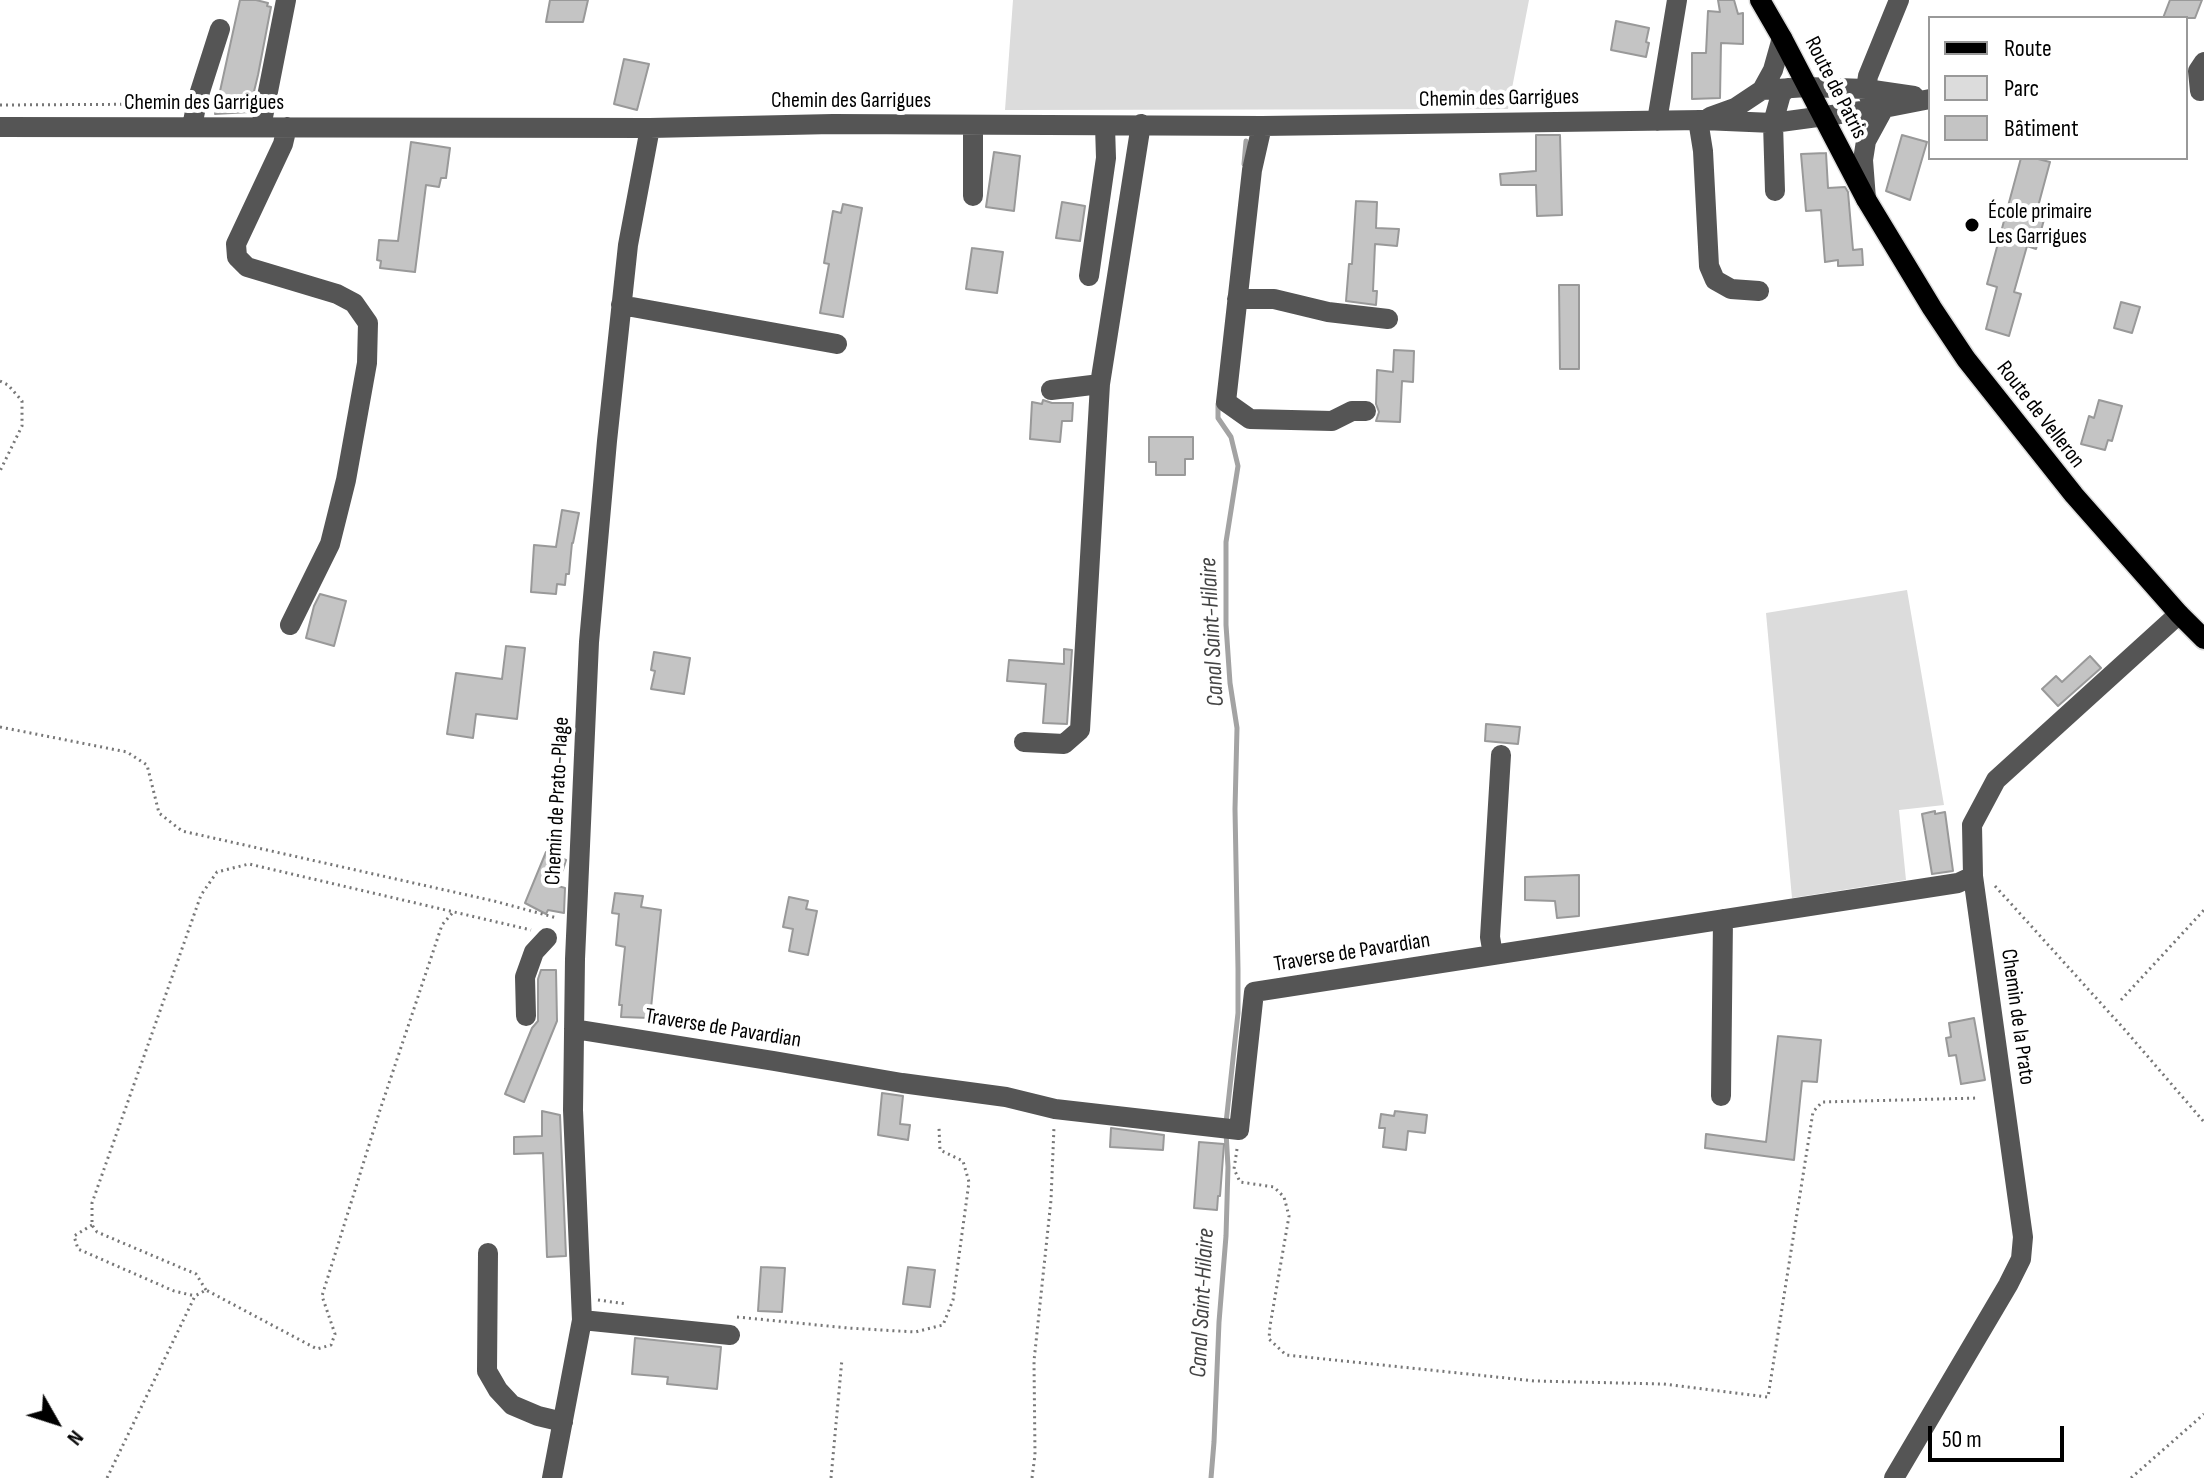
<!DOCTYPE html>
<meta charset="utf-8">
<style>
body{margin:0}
#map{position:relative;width:2204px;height:1478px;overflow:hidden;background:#fff;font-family:"Sofia Sans Condensed",sans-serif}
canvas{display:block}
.legend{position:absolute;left:1928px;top:16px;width:260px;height:144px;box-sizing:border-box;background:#fff;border:2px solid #999;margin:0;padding:10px 14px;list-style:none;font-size:24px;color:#000}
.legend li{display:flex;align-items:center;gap:16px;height:40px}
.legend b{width:40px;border:2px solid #999}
.north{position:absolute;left:16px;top:1382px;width:80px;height:80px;-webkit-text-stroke:6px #fff;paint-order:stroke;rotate:129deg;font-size:22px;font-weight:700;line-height:32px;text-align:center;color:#000}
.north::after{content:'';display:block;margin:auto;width:28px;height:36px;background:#000;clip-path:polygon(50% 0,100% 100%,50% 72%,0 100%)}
.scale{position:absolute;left:1928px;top:1426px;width:136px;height:36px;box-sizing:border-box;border:4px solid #000;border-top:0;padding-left:10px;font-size:24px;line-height:28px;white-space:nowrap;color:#000;-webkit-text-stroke:6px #fff;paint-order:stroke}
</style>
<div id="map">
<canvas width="2204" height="1478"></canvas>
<ul class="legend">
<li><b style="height:10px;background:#000"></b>Route</li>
<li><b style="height:22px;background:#dcdcdc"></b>Parc</li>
<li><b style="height:22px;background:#c4c4c4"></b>Bâtiment</li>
</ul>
<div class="north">N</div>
<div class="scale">50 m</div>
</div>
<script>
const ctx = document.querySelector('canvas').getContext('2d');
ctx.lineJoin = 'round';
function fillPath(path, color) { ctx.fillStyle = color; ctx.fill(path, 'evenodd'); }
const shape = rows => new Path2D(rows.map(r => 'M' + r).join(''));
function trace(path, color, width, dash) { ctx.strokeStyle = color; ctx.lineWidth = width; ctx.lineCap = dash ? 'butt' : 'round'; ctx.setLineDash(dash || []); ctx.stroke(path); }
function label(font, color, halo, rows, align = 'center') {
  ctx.font = font + ' "Sofia Sans Condensed",sans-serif'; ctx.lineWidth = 8; ctx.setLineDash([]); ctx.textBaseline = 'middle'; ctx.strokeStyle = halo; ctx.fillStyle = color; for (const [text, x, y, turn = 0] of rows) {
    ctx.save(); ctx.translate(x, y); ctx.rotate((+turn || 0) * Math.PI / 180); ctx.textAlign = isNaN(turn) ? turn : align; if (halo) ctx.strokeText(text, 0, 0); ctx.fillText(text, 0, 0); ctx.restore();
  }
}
fillPath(shape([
 [1013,0,1529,0,1508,109,1005,110],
 [1907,590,1944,805,1899,810,1906,880,1792,898,1766,613]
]), '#dcdcdc');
trace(shape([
 [1244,164,1246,141],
 [1218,404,1218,418,1231,437,1238,466,1226,542,1226,625,1230,683,1237,728,1235,809,1238,969,1238,1013,1226,1123],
 [1211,1478,1214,1442,1219,1322,1226,1236,1228,1167,1226,1132]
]), '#a3a3a3', 5);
const building = shape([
 [240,0,256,0,268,3,267,6,271,7,258,75,249,112,215,114,240,0],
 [550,0,588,0,583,22,546,22,550,0],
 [1718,0,1734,0,1738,14,1743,13,1743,44,1721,43,1720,98,1692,99,1692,53,1706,53,1708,11,1720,12,1718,0],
 [2170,0,2202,0,2195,18,2163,18,2170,0],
 [1616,21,1649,28,1646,42,1649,43,1646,57,1611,50,1616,21],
 [624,59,649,64,637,110,614,104,624,59],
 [1536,135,1560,135,1562,215,1537,216,1536,185,1501,185,1500,174,1536,171,1536,135],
 [1902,135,1927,142,1910,200,1886,191,1902,135],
 [411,142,450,148,446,178,441,178,439,187,426,185,415,272,380,268,381,261,377,260,379,240,398,241,411,142],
 [994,152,1020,156,1014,211,986,207,994,152],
 [1826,153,1828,188,1845,187,1848,192,1853,250,1862,249,1863,265,1838,266,1838,260,1825,262,1821,210,1806,211,1801,154,1826,153],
 [2021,158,2034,158,2050,162,2036,214,2045,216,2036,249,2027,246,2014,292,2021,294,2009,336,1986,329,1997,287,1987,284,2021,158],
 [1356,201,1377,202,1376,228,1399,229,1397,246,1375,244,1373,291,1377,291,1376,305,1346,301,1349,264,1352,264,1356,201],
 [1062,202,1085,206,1080,241,1056,238,1062,202],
 [843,204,862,208,843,317,820,313,829,264,824,263,833,211,841,213,843,204],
 [972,248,1003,252,997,293,966,289,972,248],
 [1559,285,1579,285,1579,369,1560,369,1559,285],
 [2121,302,2140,307,2132,333,2114,328,2121,302],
 [1394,350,1414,351,1413,382,1402,381,1400,422,1376,421,1379,412,1376,404,1377,370,1393,372,1394,350],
 [1043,400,1052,403,1073,403,1072,421,1062,421,1060,442,1030,439,1032,402,1042,404,1043,400],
 [2099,400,2122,406,2112,441,2108,440,2105,450,2081,444,2089,416,2094,418,2099,400],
 [1149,437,1193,437,1193,459,1185,459,1185,475,1156,475,1156,462,1149,462,1149,437],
 [562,510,579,513,573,543,572,543,569,574,566,574,565,585,557,584,556,594,531,592,534,545,556,547,562,510],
 [320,594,346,601,334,646,306,638,314,606,320,594],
 [506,646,525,648,517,719,476,714,473,738,447,734,456,673,502,679,506,646],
 [1064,649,1072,650,1067,724,1043,723,1046,684,1007,681,1009,660,1064,664,1064,649],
 [654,652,690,658,684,694,651,689,655,671,651,670,654,652],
 [2090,656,2101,668,2058,706,2042,689,2056,676,2062,682,2090,656],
 [1486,724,1520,727,1518,744,1485,741,1486,724],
 [1935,811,1935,814,1945,812,1953,871,1932,874,1922,814,1935,811],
 [546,852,566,860,558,886,565,888,564,913,548,910,546,914,525,903,546,852],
 [1579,875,1579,916,1557,918,1555,901,1525,900,1525,877,1579,875],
 [615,893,643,896,641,907,661,910,650,1018,621,1017,622,1005,619,1005,625,947,616,945,619,914,612,913,615,893],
 [789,897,808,901,806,909,817,911,808,955,789,951,793,929,783,927,789,897],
 [541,970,556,970,557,1021,524,1102,505,1094,532,1028,538,1021,538,979,541,970],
 [1974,1018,1985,1080,1961,1084,1956,1055,1949,1056,1946,1038,1951,1037,1949,1023,1974,1018],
 [1778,1036,1821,1040,1817,1082,1802,1081,1794,1160,1705,1148,1706,1134,1766,1142,1778,1036],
 [882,1093,903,1096,900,1124,910,1125,908,1140,878,1135,882,1093],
 [542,1111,560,1115,566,1256,547,1257,543,1153,514,1154,514,1137,542,1136,542,1111],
 [1395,1111,1427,1115,1425,1133,1408,1131,1406,1150,1383,1147,1385,1128,1379,1128,1381,1114,1394,1116,1395,1111],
 [1111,1128,1164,1135,1163,1150,1110,1147,1111,1128],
 [1199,1142,1224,1144,1220,1196,1218,1196,1217,1210,1194,1208,1199,1142],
 [761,1267,785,1268,782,1312,758,1311,761,1267],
 [908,1267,935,1270,930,1307,903,1304,908,1267],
 [635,1338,721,1347,717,1389,667,1384,668,1377,632,1374,635,1338]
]);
fillPath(building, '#c4c4c4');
trace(building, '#999', 2);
const major = shape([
 [1760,0,1782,38,1866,199,1932,308,1966,359,2074,495,2179,614,2204,639]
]);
trace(major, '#dbdbdb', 23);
trace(shape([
 [0,105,176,104],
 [0,381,8,385,22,401,22,426,0,471],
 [0,727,127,752,147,765,159,813,182,831,494,901,557,918],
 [1995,886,2125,1030,2204,1122],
 [2121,1000,2204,910],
 [1237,1149,1234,1169,1240,1182,1274,1187,1284,1197,1289,1216,1270,1326,1269,1339,1286,1355,1535,1381,1663,1384,1768,1397,1813,1112,1822,1102,1979,1098],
 [92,1225,74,1236,78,1249,174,1291,195,1296],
 [206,1290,196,1274,97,1232,92,1225,92,1203,201,895,217,872,249,864,531,930],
 [598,1300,627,1304],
 [737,1317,848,1328,915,1332,943,1325,953,1300,969,1182,963,1161,940,1150,939,1128],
 [107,1478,195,1296,206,1290,317,1349,331,1345,335,1334,322,1296,379,1113,442,925,454,911],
 [831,1478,842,1359],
 [1032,1478,1035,1455,1034,1361,1051,1200,1054,1127],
 [2131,1478,2204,1414]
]), '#777', 3, [2, 4]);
trace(shape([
 [1762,90,1807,87,1866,89,1914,96],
 [2200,91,2198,71,2204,62],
 [1871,101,1866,89,1868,76,1899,0],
 [1710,117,1735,108,1762,90,1773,70,1782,38],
 [1698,120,1703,151,1709,266,1715,280,1731,289,1759,291],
 [1657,121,1677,0],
 [1262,126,1252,170,1226,402,1250,419,1332,421,1352,411,1366,411],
 [0,127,650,128,833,124,1262,126,1703,120,1773,123,1884,108,1930,99],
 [192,127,197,101,220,29],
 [261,127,286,0],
 [287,127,283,144,236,244,237,257,247,267,337,294,354,303,368,323,367,363,346,480,330,544,290,625],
 [1775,191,1773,123,1781,94,1788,88],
 [973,196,973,125],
 [1866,199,1863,160,1866,141,1884,108],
 [1089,276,1106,158,1105,126],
 [1237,299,1274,299,1328,312,1388,319],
 [621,305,837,344],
 [1051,390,1100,384],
 [1024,742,1064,744,1080,730,1100,384,1141,124],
 [1493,955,1490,937,1501,755],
 [526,1016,525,977,534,952,547,938],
 [574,1029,774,1061,902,1083,1006,1097,1055,1109,1239,1130,1254,992,1958,883,1973,876],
 [1721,1096,1723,919],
 [488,1253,487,1371,498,1390,512,1405,538,1416,563,1422],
 [582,1320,730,1335],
 [552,1478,582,1320,573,1110,575,959,589,642,607,441,628,245,650,128],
 [1894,1478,2008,1285,2021,1259,2023,1237,1973,876,1972,825,1996,780,2179,614]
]), '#555', 20);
trace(major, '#000', 20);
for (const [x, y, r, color] of [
 [1972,225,8,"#000"]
]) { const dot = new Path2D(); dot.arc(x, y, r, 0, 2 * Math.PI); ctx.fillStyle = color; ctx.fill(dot); trace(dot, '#fff', 3); }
label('22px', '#000', '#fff', [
 ["Route de Patris",1835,88,63],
 ["Chemin des Garrigues",1499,99,-1],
 ["Chemin des Garrigues",851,101],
 ["Chemin des Garrigues",204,103],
 ["Route de Velleron",2040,415,52],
 ["Chemin de Prato-Plage",558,801,-87],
 ["Traverse de Pavardian",1352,953,-9],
 ["Chemin de la Prato",2017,1017,82],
 ["Traverse de Pavardian",723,1029,9]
]);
label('22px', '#000', '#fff', [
 ["École primaire",1988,212],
 ["Les Garrigues",1988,237]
], 'left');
label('italic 24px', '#444', '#fff', [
 ["Canal Saint-Hilaire",1213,632,-93],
 ["Canal Saint-Hilaire",1203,1303,-87]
]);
</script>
